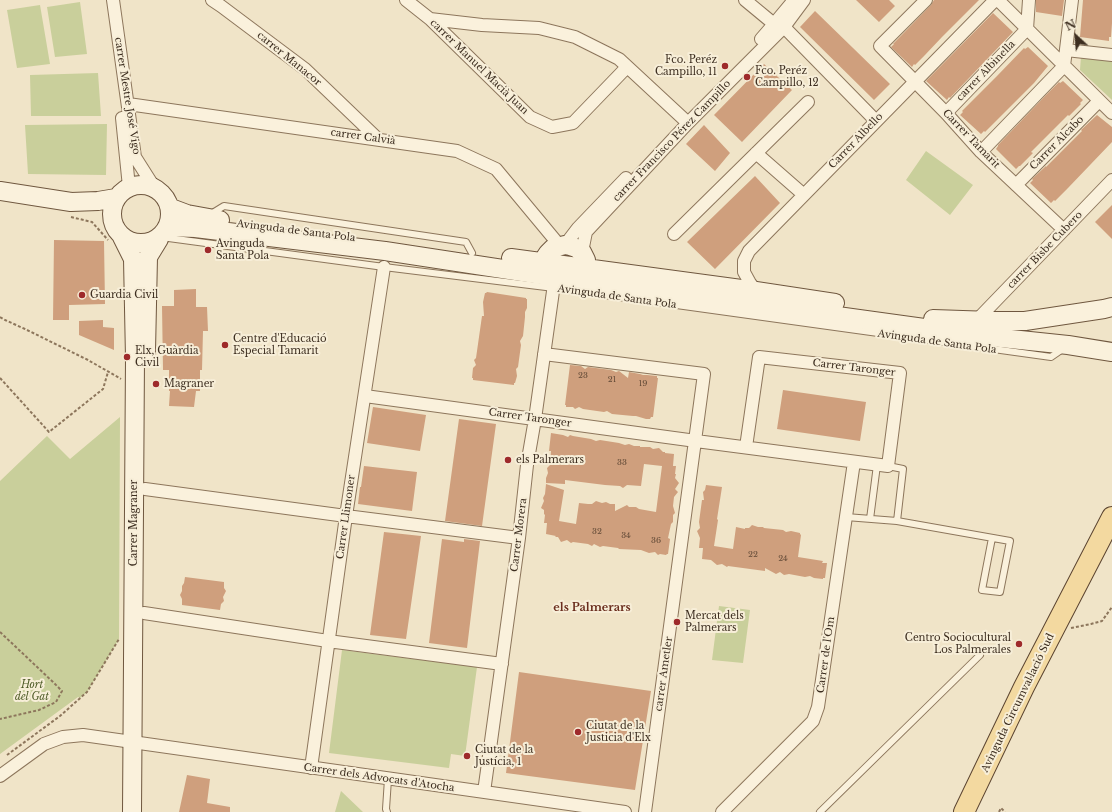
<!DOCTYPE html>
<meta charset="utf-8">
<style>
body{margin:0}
#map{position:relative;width:1112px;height:812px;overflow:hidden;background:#f0e4c8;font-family:"Libre Baskerville",serif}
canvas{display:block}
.north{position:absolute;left:1056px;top:16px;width:40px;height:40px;-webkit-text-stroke:3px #f7eed8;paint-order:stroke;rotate:334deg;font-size:11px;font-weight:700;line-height:16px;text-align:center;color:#3d2e20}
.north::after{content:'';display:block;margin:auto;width:14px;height:18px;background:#3d2e20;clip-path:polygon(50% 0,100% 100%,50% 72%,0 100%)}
</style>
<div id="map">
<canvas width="1112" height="812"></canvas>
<div class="north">N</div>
</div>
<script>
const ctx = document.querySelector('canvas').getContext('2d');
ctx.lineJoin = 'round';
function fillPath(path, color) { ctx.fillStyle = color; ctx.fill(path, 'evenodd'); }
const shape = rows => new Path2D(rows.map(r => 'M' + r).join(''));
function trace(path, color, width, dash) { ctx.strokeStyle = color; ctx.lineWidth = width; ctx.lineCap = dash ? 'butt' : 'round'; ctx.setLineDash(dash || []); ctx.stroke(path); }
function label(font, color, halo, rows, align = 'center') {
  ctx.font = font + ' "Libre Baskerville",serif'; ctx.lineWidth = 4; ctx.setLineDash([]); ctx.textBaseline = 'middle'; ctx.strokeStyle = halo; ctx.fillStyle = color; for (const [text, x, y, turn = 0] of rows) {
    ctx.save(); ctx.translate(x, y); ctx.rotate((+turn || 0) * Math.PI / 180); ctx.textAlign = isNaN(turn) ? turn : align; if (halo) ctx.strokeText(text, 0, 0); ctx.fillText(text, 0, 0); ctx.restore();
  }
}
fillPath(shape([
 [80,2,87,54,55,57,47,7],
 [40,5,50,64,17,68,7,10],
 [1081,56,1112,59,1112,100,1080,70],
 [98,73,101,116,31,116,30,75],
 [107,124,106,175,28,174,25,125],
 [926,151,973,185,950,215,906,180],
 [120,417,119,639,87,692,80,698,78,697,0,754,0,481,47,436,70,459],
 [719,606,750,610,743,663,712,660],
 [342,650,477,667,465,756,451,754,449,768,329,753],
 [341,791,363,812,335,812]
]), '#c9cf9b');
fillPath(shape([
 [856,0,889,0,895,6,879,22],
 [934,0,979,0,942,37,925,55,915,65,914,64,912,67,891,47,894,44,893,44,931,5],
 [1036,0,1064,0,1062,16,1036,12],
 [1083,0,1112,0,1112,23,1111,37,1109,37,1109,41,1080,37],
 [815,11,890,84,874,100,800,27],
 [993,13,1013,32,950,98,949,97,947,100,926,81],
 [1028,47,1048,66,1034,83,985,132,984,131,981,134,960,115,963,112,962,111,997,76,1024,48,1025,49],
 [764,64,792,90,742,142,714,115],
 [1063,81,1083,100,1080,103,1081,104,1069,116,1068,115,1031,152,1033,153,1020,166,1019,166,1016,169,996,149,998,146,998,145,1046,95,1059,82,1060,83],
 [1097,115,1112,127,1112,142,1068,188,1055,201,1054,200,1051,203,1030,183,1033,180,1032,179,1046,166,1046,167,1082,131,1081,130],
 [704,125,730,153,715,171,686,144],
 [755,176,780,203,715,269,687,242],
 [1112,205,1112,239,1095,222],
 [54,240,104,241,105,304,69,305,69,320,53,320],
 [196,289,196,307,207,307,208,331,203,331,202,370,200,370,200,391,196,391,194,407,169,406,170,391,169,391,169,370,163,370,162,306,174,306,174,290],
 [487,292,526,298,526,299,527,299,527,308,525,312,525,317,523,336,520,341,521,345,518,367,516,369,517,376,515,383,514,383,514,385,473,380,473,378,472,378,473,368,476,365,474,360,476,358,482,316,484,316,483,302,485,293,486,293],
 [103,320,103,327,114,328,114,350,79,335,79,321],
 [570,365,581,366,585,369,588,367,611,370,616,372,619,371,628,378,629,372,640,374,643,375,647,375,657,376,657,378,658,378,653,417,651,417,650,419,646,419,636,416,633,416,612,414,607,411,604,412,583,409,579,407,575,409,573,407,566,407,566,405,565,405],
 [783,390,866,402,860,441,777,429],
 [373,407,426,415,420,451,367,443],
 [459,419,496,424,482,526,445,521],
 [551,433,563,435,568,437,570,435,573,436,591,439,596,441,600,440,619,443,625,445,629,444,634,446,640,446,640,447,650,447,653,449,659,448,663,452,665,452,665,453,674,454,673,466,676,466,675,474,676,474,675,478,679,483,675,489,678,492,674,497,673,506,675,513,673,515,673,522,671,524,668,538,670,539,668,554,667,554,666,555,660,554,658,555,655,552,649,553,641,550,619,549,618,548,603,546,600,547,594,544,592,546,588,544,573,542,571,543,567,540,561,542,558,537,555,537,556,536,546,534,547,523,544,523,545,515,544,514,544,510,541,508,544,501,543,498,545,494,546,484,564,490,559,521,576,524,579,503,588,504,592,504,596,501,602,503,606,502,610,504,615,504,615,511,627,505,629,507,636,507,639,509,656,512,662,466,644,464,641,486,627,485,623,488,620,486,605,485,565,480,565,484,546,483,546,478,548,473,547,468,550,465,551,451,549,451],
 [364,466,417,472,412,511,358,504,360,487,361,487],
 [706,485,722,487,717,519,718,520,714,546,733,549,736,527,745,529,745,528,749,528,752,525,758,527,763,527,764,528,783,530,786,532,791,531,800,533,800,534,801,535,798,557,823,561,822,563,827,563,825,578,823,578,823,579,814,578,810,576,805,577,789,574,784,575,780,572,776,574,765,568,765,571,728,566,727,567,722,564,717,565,711,560,702,559,703,548,699,548,700,538,697,531,700,528,699,522,702,500,704,500,703,492,705,490],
 [384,532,421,536,406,639,370,635],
 [442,539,464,542,464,539,480,541,467,648,429,643],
 [185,577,224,582,224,588,226,591,223,597,224,601,221,604,220,610,182,605,182,599,180,595,182,591,182,586,184,583],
 [519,672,651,691,635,790,506,773],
 [187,775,210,779,207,803,230,807,230,812,179,812]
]), '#cf9f7d');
const lane = shape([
 [211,214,224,206,466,242,472,253],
 [161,237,384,267,554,288,1051,357,1064,348],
 [888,466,903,469,897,521,1010,541,1000,592,982,590,992,538],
 [846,517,897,521],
 [870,519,877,465],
 [387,812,386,809,388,779],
 [820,812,980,655]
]);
const street = shape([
 [113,0,135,157,154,187],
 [212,0,221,6,305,69,379,140],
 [406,0,430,19,530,117,552,127,573,123,627,67],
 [745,0,774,24,784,27,876,121],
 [926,0,880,46,946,113,981,152,1064,230],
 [998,0,1112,113],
 [430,19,482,25,539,28,575,37,619,59,688,123],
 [761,39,774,24,794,0],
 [1066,50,1112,55],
 [128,104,457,151,496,169,560,246],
 [946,113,1027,29,1029,0],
 [122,118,129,187],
 [981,152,1064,66,1072,0],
 [756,153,804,195],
 [1016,185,1099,101],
 [674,234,808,102],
 [565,245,578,228,626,178],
 [582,252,586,232,688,123,784,27,804,0],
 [756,291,750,283,744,272,744,261,749,251,995,0],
 [977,320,1112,180],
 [544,354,704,374,645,812],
 [365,396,696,441,888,466,900,373,759,357,746,447],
 [145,489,346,516,519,538],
 [144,613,328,641,502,664],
 [311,768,346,516,384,267],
 [0,776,44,744,63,737,83,735,625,812],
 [484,792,519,538,527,465,535,419,555,277],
 [722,812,813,721,818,707,854,462]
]);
const secondary = shape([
 '112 214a29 29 0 1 1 58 0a29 29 0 1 1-58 0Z',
 [0,191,71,202,98,201,116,198],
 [171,208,187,214,220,220],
 [168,227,195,228,385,251,555,277,982,336,1068,345,1112,352],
 [122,237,133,259,135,358,132,812],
 [565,245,570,246,576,248,582,252,586,260,586,268,582,272,578,274,555,277,544,269,542,262,548,253,553,248,565,245],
 [511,258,756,291,835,303],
 [933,319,992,321,1025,321,1104,309,1112,307],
 [146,351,148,257,159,239]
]);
const primary = shape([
 [964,812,1024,687,1112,517]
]);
trace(lane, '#8d765c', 8);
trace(street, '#8d765c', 14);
trace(secondary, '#6f573f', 20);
trace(primary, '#5b4430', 22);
trace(shape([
 [71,217,92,222,108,240],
 [0,317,5,320,25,329,88,360,121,379],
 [0,378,49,432,103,389,108,372],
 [1071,628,1091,624,1102,621,1112,607],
 [0,632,53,682,62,691,56,702,39,710,0,719],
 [7,755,60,716,87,692,119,639],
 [999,812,1001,808,1005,812]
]), '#8d765c', 2, [3, 2]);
trace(lane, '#faf1dc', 6);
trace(street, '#faf1dc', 12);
trace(secondary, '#faf1dc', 18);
trace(primary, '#f3d9a0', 20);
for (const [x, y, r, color] of [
 [725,66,4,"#9e2a2b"],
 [747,77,4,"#9e2a2b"],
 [208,250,4,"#9e2a2b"],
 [82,295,4,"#9e2a2b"],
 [225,345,4,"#9e2a2b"],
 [127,357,4,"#9e2a2b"],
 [156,384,4,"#9e2a2b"],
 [508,460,4,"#9e2a2b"],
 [677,622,4,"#9e2a2b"],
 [1019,644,4,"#9e2a2b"],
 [578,732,4,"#9e2a2b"],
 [467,756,4,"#9e2a2b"]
]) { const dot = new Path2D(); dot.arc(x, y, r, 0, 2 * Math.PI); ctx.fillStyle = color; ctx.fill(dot); trace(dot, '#f7eed8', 1.5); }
label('8px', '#624a37', null, [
 ["23",583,376],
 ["21",612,380],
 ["19",643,384],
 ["33",622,463],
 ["32",597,532],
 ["34",626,536],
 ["36",656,541],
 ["22",753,555],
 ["24",783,559]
]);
label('10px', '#3d2e20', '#f7eed8', [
 ["carrer Manacor",289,59,39],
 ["carrer Manuel Macià Juan",479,67,44],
 ["carrer Albinella",986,71,-46],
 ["carrer Mestre José Vigo",127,96,81],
 ["carrer Calvià",363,137,8],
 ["Carrer Tamarit",971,139,46],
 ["carrer Francisco Pérez Campillo",672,141,-46],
 ["Carrer Albello",856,141,-46],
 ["Carrer Alcabo",1057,143,-45],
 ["Avinguda de Santa Pola",296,231,7],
 ["carrer Bisbe Cubero",1045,250,-46],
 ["Avinguda de Santa Pola",617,297,8],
 ["Avinguda de Santa Pola",937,342,8],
 ["Carrer Taronger",854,368,7],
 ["Carrer Taronger",530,418,8],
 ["Carrer Llimoner",346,517,-82],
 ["Carrer Magraner",134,523,-90],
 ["Carrer Morera",519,535,-83],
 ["Carrer de l'Om",826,655,-82],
 ["carrer Ametler",664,674,-82],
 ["Avinguda Circumval·lació Sud",1018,703,-64],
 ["Carrer dels Advocats d'Atocha",379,778,8]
]);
label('10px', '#3d2e20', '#f7eed8', [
 ["Fco. Peréz",717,60,"right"],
 ["Campillo, 11",717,72,"right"],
 ["Fco. Peréz",755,71],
 ["Campillo, 12",755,83],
 ["Avinguda",216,244],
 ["Santa Pola",216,256],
 ["Guardia Civil",90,295],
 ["Centre d'Educació",233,339],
 ["Especial Tamarit",233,351],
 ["Elx, Guàrdia",135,351],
 ["Civil",135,363],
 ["Magraner",164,384],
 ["els Palmerars",516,460],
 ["Mercat dels",685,616],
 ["Palmerars",685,628],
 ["Centro Sociocultural",1011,638,"right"],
 ["Los Palmerales",1011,650,"right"],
 ["Ciutat de la",586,726],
 ["Justicia d'Elx",586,738],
 ["Ciutat de la",475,750],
 ["Justícia, 1",475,762]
], 'left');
label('italic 10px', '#4d5a26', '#f7eed8', [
 ["Hort",32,685],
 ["del Gat",32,697]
]);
label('bold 11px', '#6b2e1e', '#f7eed8', [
 ["els Palmerars",592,608]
]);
</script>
